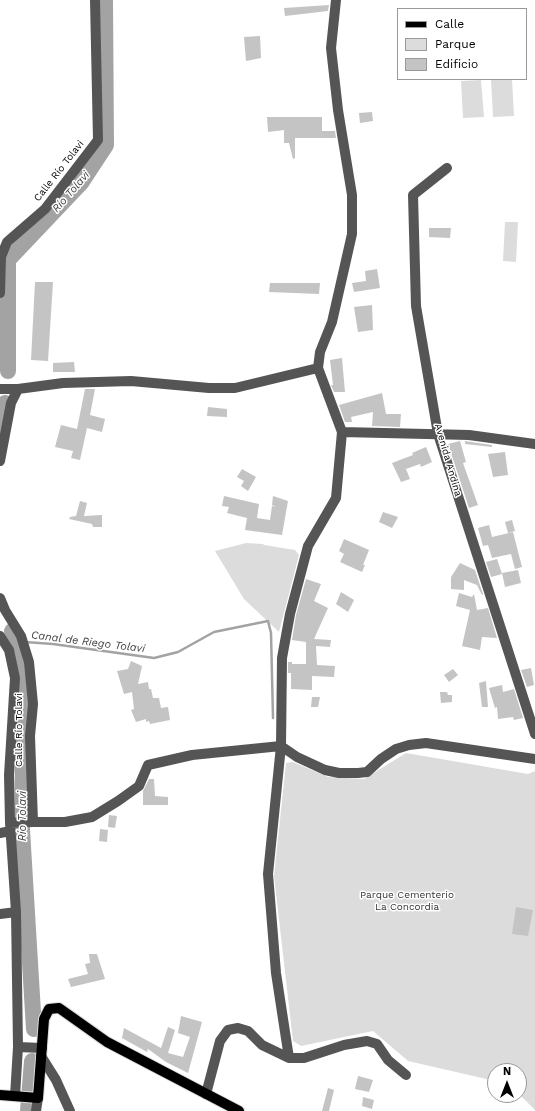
<!DOCTYPE html>
<meta charset="utf-8">
<style>
body{margin:0}
#map{position:relative;width:535px;height:1111px;overflow:hidden;background:#fff;font-family:"Work Sans",sans-serif}
canvas{display:block}
.legend{position:absolute;left:397px;top:8px;width:130px;height:72px;box-sizing:border-box;background:#fff;border:1px solid #999;margin:0;padding:5px 7px;list-style:none;font-size:12px;color:#000}
.legend li{display:flex;align-items:center;gap:8px;height:20px}
.legend b{width:20px;border:1px solid #999}
.north{position:absolute;left:487px;top:1063px;width:40px;height:40px;box-sizing:border-box;background:#fff;border:1px solid #999;border-radius:50%;rotate:0deg;font-size:11px;font-weight:700;line-height:16px;text-align:center;color:#000}
.north::after{content:'';display:block;margin:auto;width:14px;height:18px;background:#000;clip-path:polygon(50% 0,100% 100%,50% 72%,0 100%)}
</style>
<div id="map">
<canvas width="535" height="1111"></canvas>
<ul class="legend">
<li><b style="height:5px;background:#000"></b>Calle</li>
<li><b style="height:11px;background:#dcdcdc"></b>Parque</li>
<li><b style="height:11px;background:#c4c4c4"></b>Edificio</li>
</ul>
<div class="north">N</div>
</div>
<script>
const ctx = document.querySelector('canvas').getContext('2d');
ctx.lineJoin = 'round';
function fillPath(path, color) { ctx.fillStyle = color; ctx.fill(path, 'evenodd'); }
const shape = rows => new Path2D(rows.map(r => 'M' + r).join(''));
function trace(path, color, width, dash) { ctx.strokeStyle = color; ctx.lineWidth = width; ctx.lineCap = dash ? 'butt' : 'round'; ctx.setLineDash(dash || []); ctx.stroke(path); }
function label(font, color, halo, rows, align = 'center') {
  ctx.font = font + ' "Work Sans",sans-serif'; ctx.lineWidth = 3; ctx.setLineDash([]); ctx.textBaseline = 'middle'; ctx.strokeStyle = halo; ctx.fillStyle = color; for (const [text, x, y, turn = 0] of rows) {
    ctx.save(); ctx.translate(x, y); ctx.rotate((+turn || 0) * Math.PI / 180); ctx.textAlign = isNaN(turn) ? turn : align; if (halo) ctx.strokeText(text, 0, 0); ctx.fillText(text, 0, 0); ctx.restore();
  }
}
fillPath(shape([
 [512,79,514,116,493,117,491,80],
 [481,80,484,117,463,118,461,81],
 [505,222,518,222,516,262,503,261],
 [246,543,263,544,264,545,295,550,299,555,279,632,244,599,215,551],
 [406,753,528,774,535,771,535,1110,519,1094,519,1071,495,1071,495,1081,408,1061,373,1031,301,1046,293,1041,274,876,286,763,293,762,328,777,364,779]
]), '#dcdcdc');
trace(shape([
 [25,642,53,644,154,658,178,652,214,632,268,621,271,633,273,718]
]), '#a3a3a3', 2.5);
trace(shape([
 [8,371,8,260,81,183,106,145,105,0],
 [1,435,5,403],
 [12,631,19,642,24,670,22,830,34,1029],
 [28,1111,32,1061]
]), '#a3a3a3', 16);
fillPath(shape([
 [329,5,328,11,285,16,284,8],
 [260,36,261,58,246,61,244,37],
 [372,112,373,121,360,123,359,113],
 [267,117,322,117,322,131,335,131,336,138,295,138,295,158,293,159,289,143,284,143,284,130,268,132],
 [429,228,451,228,450,238,429,237],
 [377,269,380,288,354,292,352,283,366,281,365,271],
 [35,282,53,282,48,361,31,360],
 [270,283,320,283,319,294,269,292],
 [372,305,373,330,358,332,354,307],
 [342,358,345,392,334,392,331,385,333,385,330,360],
 [74,362,75,372,53,372,53,363],
 [85,389,95,389,90,415,105,419,102,432,87,428,80,460,71,458,73,451,55,447,61,425,77,429],
 [382,393,386,414,401,414,400,427,372,426,373,412,351,417,352,422,345,422,339,405],
 [208,407,227,409,227,417,207,416],
 [460,441,466,462,463,463,478,505,469,508,448,444],
 [465,441,492,445,492,447,465,444],
 [426,447,432,462,421,467,420,464,406,469,410,479,401,482,392,463,413,455,412,453],
 [505,452,508,475,493,477,488,454],
 [242,469,256,477,248,491,241,486,244,481,237,477],
 [224,496,259,504,257,518,270,520,272,506,276,507,272,505,273,496,288,501,282,535,245,530,247,518,227,513,229,507,222,506],
 [80,501,87,503,84,516,102,515,102,527,93,527,92,524,69,519,70,517,76,516],
 [383,512,398,517,392,528,379,522],
 [512,520,515,531,508,533,505,522],
 [489,525,492,537,513,532,522,567,515,569,511,554,492,558,488,545,483,546,478,528],
 [344,539,369,550,363,565,365,565,362,572,340,562,344,554,339,551],
 [497,559,502,574,491,577,486,562],
 [460,563,475,570,483,594,482,595,477,585,464,580,464,590,451,589,451,577],
 [518,570,521,583,505,587,502,573],
 [306,579,321,584,314,601,328,608,314,639,331,640,330,647,316,646,317,665,335,666,334,677,312,676,312,690,291,689,291,673,288,673,288,662,292,662,292,664,306,664,306,642,292,640,296,615],
 [341,592,354,600,348,612,336,604],
 [459,593,472,597,474,594,477,610,488,608,497,638,482,637,480,650,462,646,470,610,456,606],
 [131,661,142,666,138,684,148,682,149,689,151,689,153,698,159,698,161,708,168,707,170,720,150,724,149,721,146,722,146,719,136,722,131,710,134,709,132,692,124,694,117,671,128,669],
 [531,668,534,685,527,687,521,670],
 [453,669,458,675,449,682,444,675],
 [486,681,488,707,482,707,479,683],
 [502,685,503,692,514,689,523,718,514,720,513,717,498,719,497,707,495,708,489,688],
 [440,692,447,692,448,695,452,695,452,702,441,703],
 [312,697,320,697,318,707,311,707],
 [149,779,154,779,155,796,168,797,168,805,143,805,143,791],
 [109,815,117,816,115,828,108,827],
 [100,829,108,830,107,842,99,841],
 [516,907,533,910,528,936,512,934],
 [89,954,97,954,105,979,71,987,68,979,88,974,85,964,90,963],
 [181,1016,202,1022,188,1073,166,1062,148,1049,147,1052,122,1038,124,1028,161,1048,168,1027,175,1030,168,1053,183,1057,190,1037,178,1033],
 [358,1076,373,1080,369,1092,355,1089],
 [328,1088,334,1090,329,1111,322,1111],
 [363,1097,374,1100,372,1109,362,1106]
]), '#c4c4c4');
const major = shape([
 [0,1095,38,1098,44,1019,49,1009,59,1008,107,1042,239,1111]
]);
trace(major, '#dbdbdb', 12);
trace(shape([
 [447,168,413,195,416,306,438,434,535,734],
 [0,293,1,257,7,242,45,209,98,140,95,0],
 [0,389,18,389,63,383,131,381,209,388,235,388,318,368],
 [342,432,469,435,535,444],
 [0,461,11,403,18,389],
 [0,598,5,610,21,636,29,662,33,704,30,736,33,822],
 [0,636,9,650,15,678,9,775,10,823,16,912,18,1047,15,1096],
 [10,823,33,822,65,822,92,817,118,801,139,786,148,765,192,755,281,746,297,757,325,770,339,773,358,773,367,772,381,759,396,749,409,745,426,743,535,759],
 [0,833,10,831],
 [0,914,16,912],
 [18,1047,42,1048],
 [41,1056,56,1080,70,1111],
 [289,1058,276,973,268,874,281,746,282,658,290,614,308,546,336,498,342,432,318,368,320,352,332,322,352,234,352,195,338,110,331,48,336,0],
 [206,1094,220,1041,228,1030,238,1028,248,1031,262,1045,289,1058,304,1058,344,1045,367,1041,377,1044,388,1060,406,1075],
 [36,1111,38,1098]
]), '#555', 10);
trace(major, '#000', 10);
label('10px', '#000', '#fff', [
 ["Calle Río Tolavi",59,171,-52],
 ["Avenida Andina",448,460,74],
 ["Calle Río Tolavi",19,730,-90]
]);
label('10px', '#333', '#fff', [
 ["Parque Cementerio",407,895],
 ["La Concordia",407,907]
]);
label('italic 11px', '#444', '#fff', [
 ["Río Tolavi",71,192,-49],
 ["Canal de Riego Tolavi",88,642,7],
 ["Río Tolavi",23,816,-90]
]);
</script>
